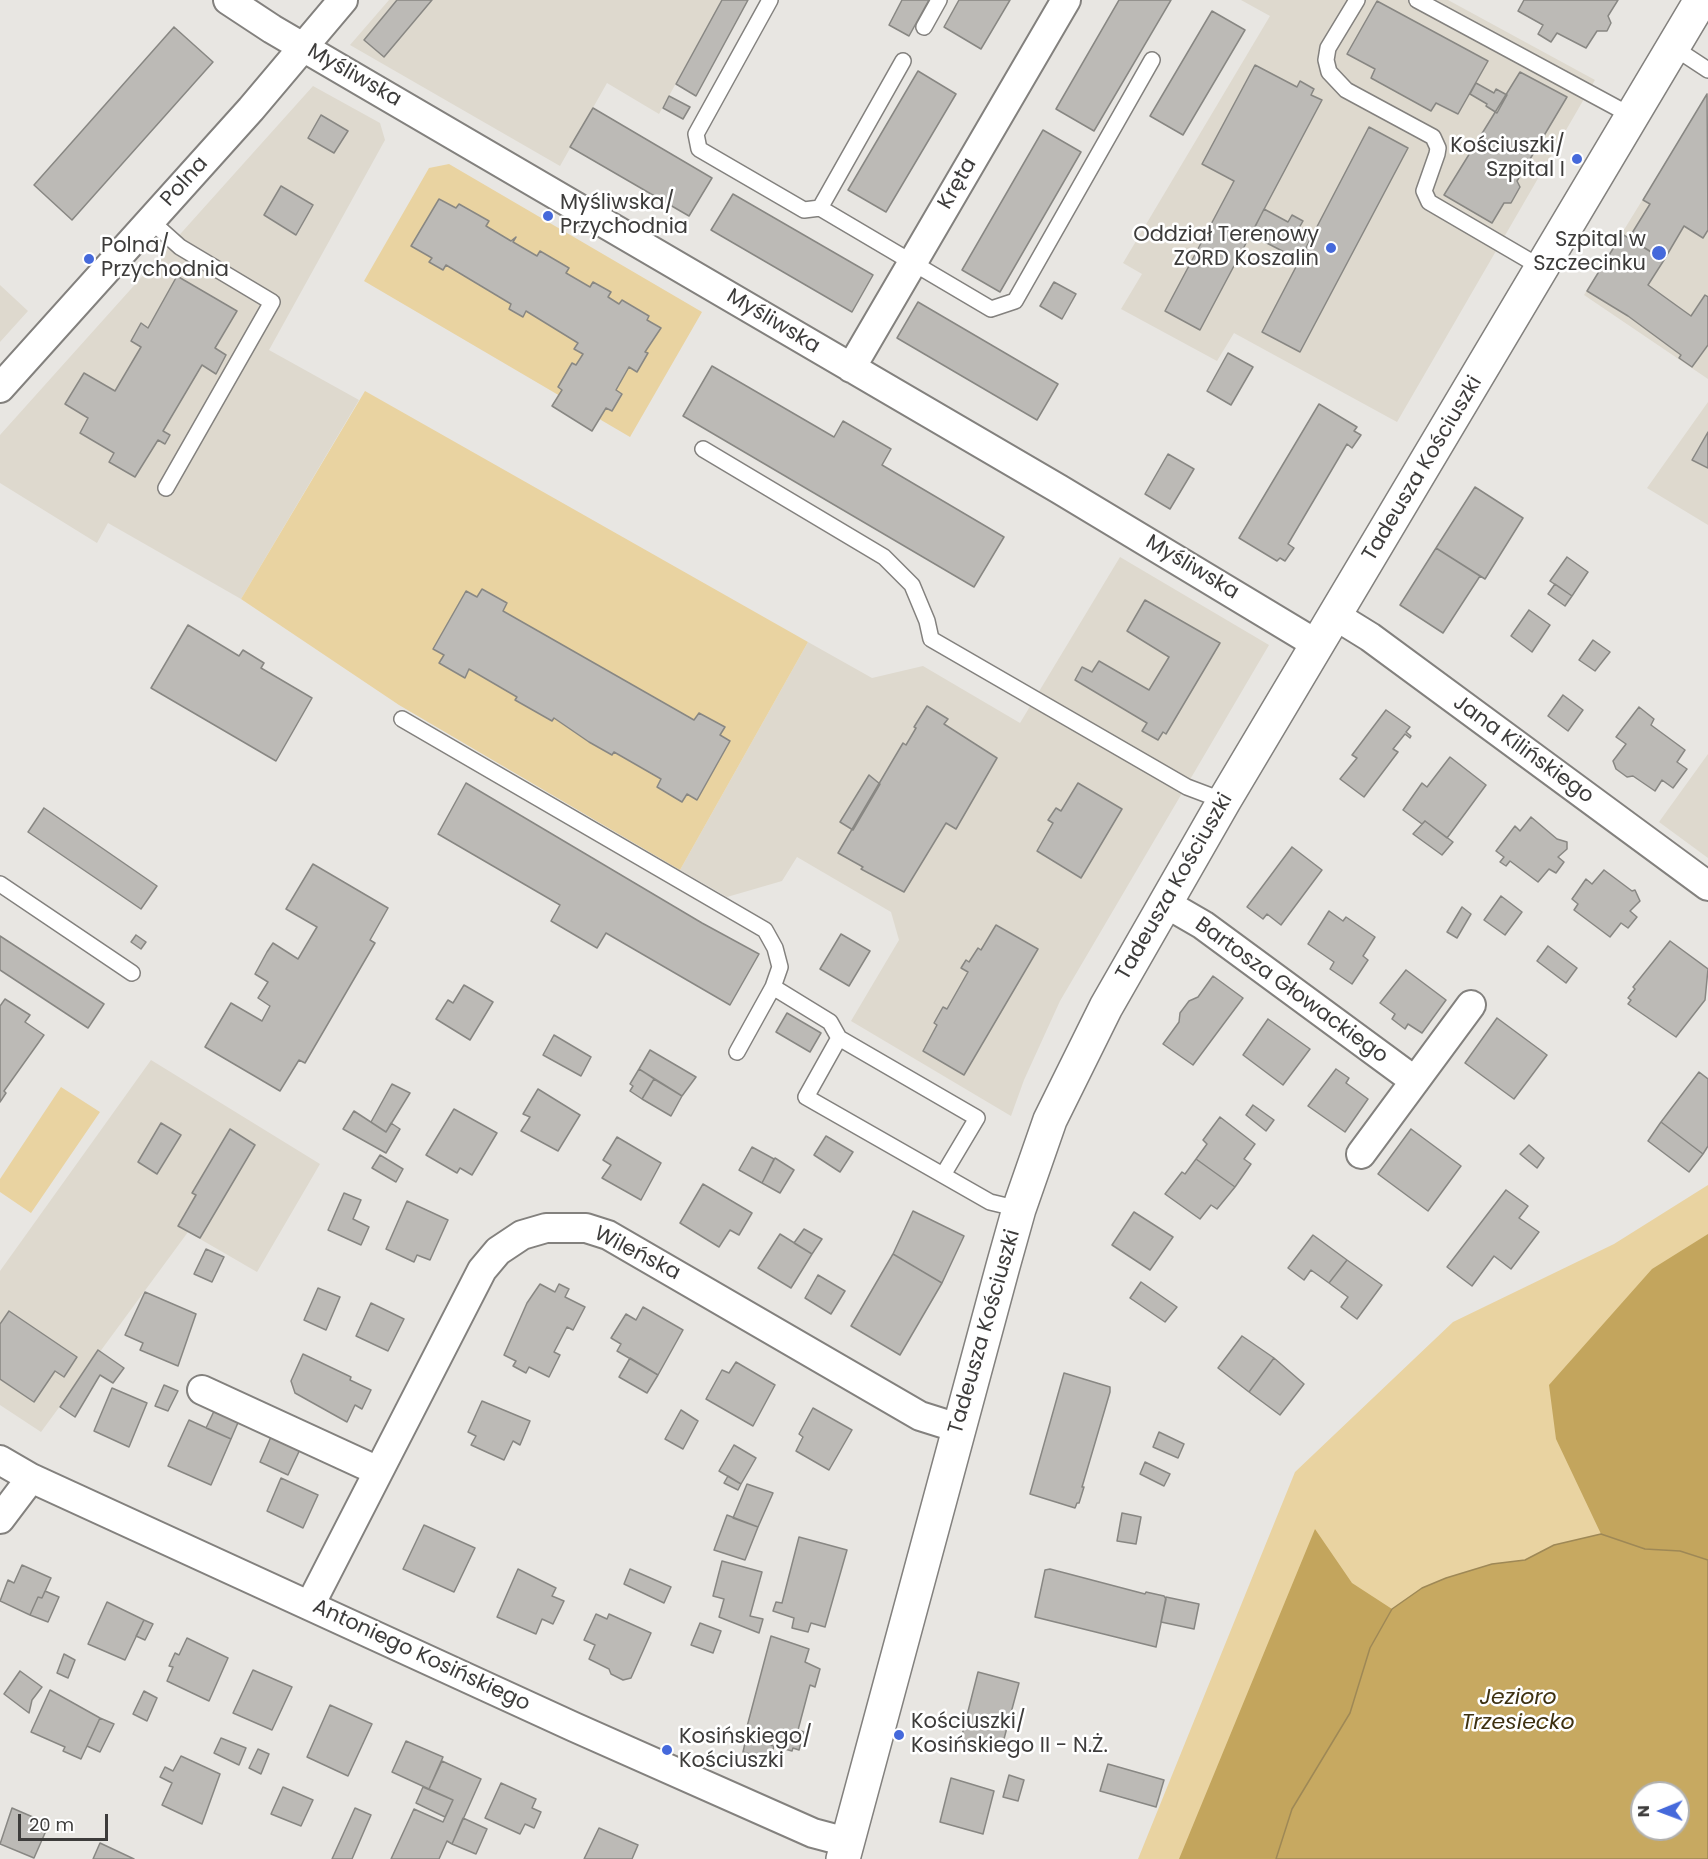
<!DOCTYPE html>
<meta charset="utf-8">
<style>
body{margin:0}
#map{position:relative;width:1708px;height:1859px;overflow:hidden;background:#e8e6e2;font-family:Poppins,sans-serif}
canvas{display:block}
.north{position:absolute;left:1630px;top:1781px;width:60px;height:60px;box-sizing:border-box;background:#fff;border:2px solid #b1b1b1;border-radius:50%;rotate:269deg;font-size:16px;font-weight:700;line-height:24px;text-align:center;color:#3d3c3b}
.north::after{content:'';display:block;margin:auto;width:21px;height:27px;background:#4569db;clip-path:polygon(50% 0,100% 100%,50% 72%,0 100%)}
.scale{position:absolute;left:18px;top:1814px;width:90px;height:27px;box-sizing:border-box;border:3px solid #3d3c3b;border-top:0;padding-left:8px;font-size:18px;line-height:21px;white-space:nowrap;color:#3d3c3b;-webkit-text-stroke:4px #fff;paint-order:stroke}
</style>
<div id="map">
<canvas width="1708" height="1859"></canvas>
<div class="north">N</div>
<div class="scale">20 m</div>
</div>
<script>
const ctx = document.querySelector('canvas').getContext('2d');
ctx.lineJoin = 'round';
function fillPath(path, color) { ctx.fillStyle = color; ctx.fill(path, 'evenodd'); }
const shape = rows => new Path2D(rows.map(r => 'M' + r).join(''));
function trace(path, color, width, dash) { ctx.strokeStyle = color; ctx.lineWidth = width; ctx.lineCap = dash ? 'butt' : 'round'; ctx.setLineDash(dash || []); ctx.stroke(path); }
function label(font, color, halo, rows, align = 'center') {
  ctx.font = font + ' Poppins,sans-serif'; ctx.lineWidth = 5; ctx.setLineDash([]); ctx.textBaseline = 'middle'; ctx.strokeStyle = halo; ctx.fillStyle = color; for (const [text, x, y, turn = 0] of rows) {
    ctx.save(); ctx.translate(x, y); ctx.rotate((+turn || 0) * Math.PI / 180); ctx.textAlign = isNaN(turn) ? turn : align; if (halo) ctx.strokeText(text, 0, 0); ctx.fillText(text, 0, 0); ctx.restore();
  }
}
fillPath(shape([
 [389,0,722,0,659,114,607,83,560,166,350,45],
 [1241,0,1448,0,1595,80,1397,422,1234,333,1217,361,1121,309,1142,274,1123,263,1270,16],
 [313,86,380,123,385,140,269,350,359,400,241,599,108,523,97,543,0,483,0,435],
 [1708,93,1708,379,1584,295],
 [0,285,28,311,0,342],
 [1708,402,1708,525,1647,488],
 [1120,557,1269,645,1060,1001,1024,1080,1011,1116,851,1021,899,940,891,912,797,857,782,881,727,897,680,870,808,642,872,678,923,666,1020,723],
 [1708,754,1708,858,1659,822],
 [151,1060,320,1164,257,1272,188,1232,41,1432,0,1405,0,1271]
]), '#ded9ce');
fillPath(shape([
 [449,164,702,312,630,437,364,281,429,168],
 [365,391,808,642,680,870,399,705,241,599],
 [61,1087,100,1112,31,1213,0,1192,0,1179],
 [1708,1185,1708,1821,1678,1793,1661,1763,1558,1859,1138,1859,1295,1472,1453,1322,1614,1244]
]), '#e9d3a1');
fillPath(shape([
 [1708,1234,1708,1560,1680,1551,1645,1549,1601,1534,1556,1439,1549,1385,1652,1269],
 [1315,1529,1352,1583,1392,1609,1370,1648,1350,1713,1292,1809,1276,1859,1179,1859]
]), '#c3a55d');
const water = shape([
 [1601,1534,1645,1549,1680,1551,1708,1560,1708,1859,1276,1859,1292,1809,1350,1713,1370,1648,1392,1609,1422,1588,1446,1578,1492,1564,1525,1560,1554,1545,1601,1534],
 [1642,1793,1678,1793,1678,1829,1642,1829,1642,1793]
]);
fillPath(water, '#c7a961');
trace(water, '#9e8856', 1.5);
const building = shape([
 [397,0,432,0,384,57,364,40,397,0],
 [722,0,748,0,696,96,676,84,722,0],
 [902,0,929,0,909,36,889,25,902,0],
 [959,0,1010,0,981,49,944,27,959,0],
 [1119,0,1171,0,1094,131,1056,109,1119,0],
 [1524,0,1618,0,1608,16,1611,23,1607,31,1597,31,1586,48,1557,33,1551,42,1538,34,1543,25,1518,11,1524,0],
 [1377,1,1488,61,1458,114,1436,103,1431,111,1371,78,1375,69,1347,54,1377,1],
 [1212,11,1245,30,1183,135,1150,116,1212,11],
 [174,27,213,62,72,220,34,185,174,27],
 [1255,65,1297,87,1300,81,1314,89,1311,95,1322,100,1200,330,1165,311,1234,181,1202,164,1255,65],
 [918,71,956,94,886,212,848,190,918,71],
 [1520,72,1567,97,1517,181,1520,187,1511,203,1504,203,1492,223,1444,195,1520,72],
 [1476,83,1494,93,1496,89,1507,95,1497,113,1486,106,1487,104,1470,94,1476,83],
 [1707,94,1708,230,1703,238,1684,226,1664,260,1629,238,1650,204,1643,200,1707,94],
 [669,96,690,107,683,119,663,108,669,96],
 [593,108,712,178,689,216,570,147,593,108],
 [321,115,348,131,334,153,308,138,321,115],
 [1369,127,1408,148,1300,352,1262,332,1369,127],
 [1043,130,1081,152,1000,292,962,270,1043,130],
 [281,186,313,205,296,235,264,215,281,186],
 [733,194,873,275,852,312,711,230,733,194],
 [439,199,456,208,459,204,489,221,486,226,511,241,516,237,513,242,537,256,540,251,569,268,566,273,590,287,593,282,611,292,608,297,619,304,622,300,649,316,647,320,661,328,645,352,648,353,637,372,629,367,616,390,622,394,612,411,606,408,592,431,552,406,562,390,558,387,572,363,576,365,583,354,574,349,578,343,526,311,523,317,509,309,511,304,446,265,443,270,429,262,432,258,411,246,439,199],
 [1264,209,1288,222,1292,215,1303,221,1299,228,1313,235,1300,260,1251,235,1264,209],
 [1622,234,1664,260,1648,285,1691,316,1705,295,1708,297,1708,345,1692,367,1679,358,1681,355,1628,316,1587,291,1622,234],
 [177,276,237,311,215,348,226,355,216,374,202,365,163,431,170,435,165,444,158,440,135,477,109,462,114,453,80,433,88,418,65,404,84,373,115,391,141,347,131,341,141,323,148,328,177,276],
 [1054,282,1076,294,1062,319,1040,306,1054,282],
 [918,302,1058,384,1037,420,897,338,918,302],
 [1228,353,1253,367,1231,405,1207,391,1228,353],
 [712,366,834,437,843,421,891,449,882,465,1004,537,974,587,683,416,712,366],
 [1319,404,1357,427,1354,431,1361,435,1352,448,1347,444,1288,544,1294,548,1285,561,1280,558,1277,561,1239,538,1319,404],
 [1708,432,1708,468,1692,460,1708,432],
 [1168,454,1194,469,1170,509,1145,494,1168,454],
 [1475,487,1523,518,1485,579,1436,548,1475,487],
 [1436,548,1480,576,1443,633,1400,605,1436,548],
 [1567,557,1588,572,1572,596,1550,581,1567,557],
 [1555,584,1572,596,1565,606,1548,594,1555,584],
 [482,589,507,603,503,611,694,720,699,713,725,727,720,735,730,741,697,800,687,794,682,802,657,787,661,779,614,752,612,755,589,742,554,718,552,721,515,700,517,697,469,669,465,678,439,663,444,655,433,649,466,591,477,597,482,589],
 [1145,600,1220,643,1166,734,1163,732,1158,740,1142,731,1147,723,1075,680,1082,667,1092,672,1099,661,1149,690,1169,657,1127,631,1145,600],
 [1529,610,1550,625,1532,652,1511,636,1529,610],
 [188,625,239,656,243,650,264,663,261,668,312,698,276,761,151,688,188,625],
 [1593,640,1610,652,1595,671,1579,660,1593,640],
 [1563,695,1583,710,1568,731,1548,716,1563,695],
 [927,706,948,719,944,724,997,758,956,829,946,823,904,892,861,869,863,867,838,853,903,743,906,745,916,728,914,727,927,706],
 [1639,707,1654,719,1651,725,1685,750,1677,762,1687,769,1673,788,1662,780,1655,791,1633,776,1627,777,1616,769,1613,761,1626,744,1616,737,1639,707],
 [1386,710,1410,727,1406,732,1411,736,1410,738,1405,734,1393,749,1398,752,1364,797,1340,779,1357,758,1352,755,1386,710],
 [1450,757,1486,785,1447,838,1425,821,1422,824,1403,810,1422,783,1427,787,1450,757],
 [869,775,880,784,853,830,840,822,869,775],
 [466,783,702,923,759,954,730,1005,606,933,597,948,551,921,560,905,438,834,466,783],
 [1078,783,1122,809,1081,878,1037,851,1053,823,1048,820,1056,808,1061,811,1078,783],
 [44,808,157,886,141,909,28,832,44,808],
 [1531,817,1557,839,1567,842,1567,849,1558,857,1564,862,1556,873,1549,869,1538,882,1510,861,1506,866,1500,862,1504,857,1496,851,1515,826,1520,831,1531,817],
 [1425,821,1453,842,1442,855,1413,834,1425,821],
 [1292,847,1322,870,1281,925,1267,914,1263,919,1247,907,1292,847],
 [313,864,388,908,370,940,375,943,305,1063,299,1060,280,1091,205,1047,231,1003,262,1021,270,1006,258,998,268,982,255,974,267,952,273,943,298,959,317,927,286,909,313,864],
 [1604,870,1632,891,1635,890,1640,901,1630,911,1637,917,1628,928,1621,923,1610,937,1574,910,1578,904,1572,899,1586,879,1592,884,1604,870],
 [1501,896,1522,912,1505,935,1484,920,1501,896],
 [1462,907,1471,914,1457,938,1447,932,1462,907],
 [1329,911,1343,921,1346,917,1375,937,1363,956,1368,960,1352,984,1330,969,1334,962,1308,944,1329,911],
 [996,925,1038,949,964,1075,923,1051,937,1025,934,1023,943,1007,947,1009,968,972,961,968,966,960,969,962,978,948,981,950,996,925],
 [841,934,870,951,849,986,820,969,841,934],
 [136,935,146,942,141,949,131,942,136,935],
 [0,936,104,1004,88,1028,0,970,0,936],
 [1670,941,1708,969,1705,1000,1676,1037,1628,1004,1631,1000,1628,998,1635,989,1633,987,1670,941],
 [1548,946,1577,968,1566,983,1537,961,1548,946],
 [1406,970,1446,1000,1422,1033,1408,1024,1405,1029,1392,1019,1395,1014,1380,1003,1406,970],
 [1213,976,1243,998,1193,1065,1163,1044,1179,1022,1180,1013,1189,1001,1198,997,1213,976],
 [464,985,493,1002,470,1040,436,1019,448,1000,453,1003,464,985],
 [5,999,30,1015,25,1022,44,1035,4,1091,6,1093,0,1102,0,1006,5,999],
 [787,1013,821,1033,810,1052,776,1032,787,1013],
 [1497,1018,1547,1055,1514,1099,1465,1063,1497,1018],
 [1268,1019,1310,1049,1283,1085,1243,1055,1268,1019],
 [554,1035,591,1057,581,1076,543,1055,554,1035],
 [650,1050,696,1077,682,1096,639,1069,650,1050],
 [639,1069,654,1079,642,1099,630,1091,633,1086,630,1084,639,1069],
 [1336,1069,1349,1078,1346,1083,1368,1099,1345,1132,1308,1106,1336,1069],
 [1699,1072,1708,1079,1708,1146,1703,1154,1661,1122,1699,1072],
 [654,1079,682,1096,671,1116,642,1099,654,1079],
 [392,1084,410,1093,386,1132,371,1122,392,1084],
 [538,1089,580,1115,558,1151,521,1131,530,1117,523,1114,538,1089],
 [1253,1105,1274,1120,1266,1131,1246,1115,1253,1105],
 [454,1109,497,1133,472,1175,460,1168,457,1173,426,1155,454,1109],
 [354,1111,386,1132,391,1123,400,1129,386,1153,343,1129,354,1111],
 [1220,1117,1255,1144,1244,1159,1251,1164,1235,1187,1196,1159,1207,1144,1203,1140,1220,1117],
 [1661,1122,1703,1154,1689,1172,1648,1141,1661,1122],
 [161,1123,181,1135,157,1174,138,1162,161,1123],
 [230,1129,255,1145,200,1238,178,1226,196,1195,192,1193,230,1129],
 [1411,1129,1461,1166,1428,1211,1378,1174,1411,1129],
 [826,1136,853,1152,840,1172,814,1155,826,1136],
 [617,1137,661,1163,641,1200,602,1178,611,1165,603,1160,617,1137],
 [1529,1145,1544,1158,1537,1168,1520,1154,1529,1145],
 [752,1147,774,1159,762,1183,739,1170,752,1147],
 [380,1155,403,1169,396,1182,372,1168,380,1155],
 [775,1158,794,1170,780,1193,762,1183,775,1158],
 [1196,1159,1235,1187,1217,1209,1211,1205,1200,1219,1165,1194,1182,1172,1185,1174,1196,1159],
 [703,1184,752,1213,739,1235,730,1230,719,1247,680,1223,703,1184],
 [1506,1190,1528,1206,1519,1218,1539,1232,1511,1269,1494,1256,1472,1286,1447,1267,1506,1190],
 [344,1193,361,1200,353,1219,369,1227,361,1245,328,1230,344,1193],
 [407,1201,448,1220,430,1260,417,1255,414,1262,386,1249,407,1201],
 [913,1211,964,1236,942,1283,893,1254,913,1211],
 [1134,1212,1173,1237,1150,1270,1112,1245,1134,1212],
 [804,1229,822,1239,812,1254,794,1243,804,1229],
 [780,1234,812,1254,791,1288,758,1268,780,1234],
 [1313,1235,1347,1260,1329,1283,1311,1270,1304,1280,1288,1268,1313,1235],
 [206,1249,224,1257,212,1282,194,1274,206,1249],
 [893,1254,942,1283,900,1355,851,1326,893,1254],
 [1347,1260,1382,1285,1357,1319,1341,1307,1348,1297,1329,1283,1347,1260],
 [818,1275,845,1291,831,1314,805,1298,818,1275],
 [1141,1282,1177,1307,1165,1322,1130,1298,1141,1282],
 [540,1284,555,1292,559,1284,569,1289,565,1297,585,1307,573,1330,567,1327,554,1352,560,1355,549,1377,529,1367,526,1373,513,1366,516,1361,504,1355,527,1303,540,1284],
 [318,1288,340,1297,326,1330,304,1320,318,1288],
 [145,1292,196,1314,178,1366,140,1350,143,1343,125,1335,145,1292],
 [371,1303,404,1319,388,1351,356,1336,371,1303],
 [643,1307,683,1330,658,1375,617,1351,621,1344,611,1338,626,1314,636,1320,643,1307],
 [9,1311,77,1357,64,1377,55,1371,34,1402,0,1379,0,1324,9,1311],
 [1242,1336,1274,1358,1249,1392,1218,1368,1242,1336],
 [98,1350,124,1368,113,1383,100,1375,75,1417,60,1407,98,1350],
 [303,1354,351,1377,350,1380,371,1390,362,1409,355,1405,347,1422,295,1393,291,1381,303,1354],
 [630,1358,658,1375,647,1393,619,1377,630,1358],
 [1274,1358,1304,1384,1280,1415,1249,1392,1274,1358],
 [736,1362,775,1385,753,1426,706,1399,722,1370,729,1373,736,1362],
 [1064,1373,1110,1387,1110,1392,1082,1487,1084,1487,1079,1503,1077,1503,1075,1508,1030,1494,1064,1373],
 [164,1385,178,1391,168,1411,155,1406,164,1385],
 [112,1388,147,1403,129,1447,94,1431,112,1388],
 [482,1401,530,1421,520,1445,513,1441,504,1460,471,1445,476,1436,468,1432,482,1401],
 [216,1407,240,1418,231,1439,206,1428,216,1407],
 [813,1408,852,1430,829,1470,796,1451,803,1437,799,1434,813,1408],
 [681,1410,698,1421,683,1449,665,1439,681,1410],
 [189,1420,231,1439,211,1485,168,1466,189,1420],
 [274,1430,303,1443,288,1475,260,1462,274,1430],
 [1159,1432,1184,1444,1178,1458,1153,1447,1159,1432],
 [734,1445,756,1458,741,1484,719,1471,734,1445],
 [1145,1462,1170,1474,1164,1486,1140,1474,1145,1462],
 [728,1476,741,1484,738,1490,724,1483,728,1476],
 [281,1478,318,1495,303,1528,267,1511,281,1478],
 [747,1484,773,1493,758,1527,733,1518,747,1484],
 [1122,1513,1141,1517,1136,1544,1117,1541,1122,1513],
 [727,1515,758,1527,745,1560,714,1550,727,1515],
 [424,1525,475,1548,454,1592,403,1569,424,1525],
 [799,1537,847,1550,825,1627,811,1623,808,1632,792,1628,794,1618,773,1611,776,1602,782,1603,799,1537],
 [722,1561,762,1572,750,1616,763,1619,759,1633,719,1617,724,1599,713,1596,722,1561],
 [22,1565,51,1578,42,1598,38,1597,30,1615,0,1601,8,1580,14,1583,22,1565],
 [518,1569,556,1588,552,1596,564,1601,553,1624,542,1619,536,1634,497,1617,518,1569],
 [630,1569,671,1587,664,1603,624,1584,630,1569],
 [1050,1569,1145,1594,1146,1592,1164,1596,1166,1599,1156,1647,1035,1617,1045,1570,1050,1569],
 [45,1591,59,1597,48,1622,30,1615,38,1597,42,1598,45,1591],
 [1166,1597,1199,1604,1194,1629,1161,1622,1166,1597],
 [107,1602,144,1620,125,1660,88,1644,107,1602],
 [596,1614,607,1619,609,1614,651,1633,631,1678,623,1680,611,1674,609,1669,589,1659,595,1645,584,1640,596,1614],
 [144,1620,153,1624,145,1640,136,1636,144,1620],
 [700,1623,721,1631,713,1653,691,1645,700,1623],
 [771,1636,809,1649,805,1662,820,1669,815,1687,810,1685,798,1730,804,1732,799,1750,793,1748,792,1751,744,1738,771,1636],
 [187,1638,228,1658,209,1701,167,1681,173,1667,169,1666,175,1653,179,1655,187,1638],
 [64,1654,75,1660,68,1678,57,1673,64,1654],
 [253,1670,292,1687,272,1730,233,1713,253,1670],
 [20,1671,42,1687,32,1700,29,1713,4,1694,20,1671],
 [978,1672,1019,1683,1001,1750,961,1739,978,1672],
 [50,1690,100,1718,81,1759,63,1751,65,1747,31,1732,50,1690],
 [144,1691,157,1698,147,1721,133,1714,144,1691],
 [330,1705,372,1724,348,1776,307,1757,330,1705],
 [100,1718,114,1724,100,1752,87,1746,100,1718],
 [221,1738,246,1748,239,1765,214,1753,221,1738],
 [746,1739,774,1746,770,1760,743,1752,746,1739],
 [406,1741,443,1757,429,1789,392,1772,406,1741],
 [258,1749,269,1754,261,1774,249,1768,258,1749],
 [181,1756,220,1774,202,1824,162,1805,172,1783,160,1777,165,1767,173,1771,181,1756],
 [442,1761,481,1779,452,1844,447,1841,439,1859,391,1859,414,1809,443,1822,453,1800,429,1789,442,1761],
 [1108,1764,1164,1780,1156,1807,1100,1791,1108,1764],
 [1009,1775,1024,1780,1018,1801,1003,1797,1009,1775],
 [951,1778,994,1791,983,1834,940,1822,951,1778],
 [501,1783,536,1799,532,1808,541,1812,534,1828,525,1824,520,1834,485,1818,501,1783],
 [283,1787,313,1800,301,1826,271,1814,283,1787],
 [423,1787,453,1800,445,1817,416,1803,423,1787],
 [12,1808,49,1824,34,1858,0,1844,12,1808],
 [355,1808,371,1815,352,1859,332,1859,355,1808],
 [463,1818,487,1829,476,1854,452,1844,463,1818],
 [599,1828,638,1845,632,1859,584,1859,599,1828],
 [100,1843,134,1859,93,1859,100,1843]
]);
fillPath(building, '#bcbab6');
trace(building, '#888783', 1.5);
const service = shape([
 [770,0,696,134,699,149,804,210,820,208,991,309,1015,301,1152,60],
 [1357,0,1328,48,1326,60,1329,72,1346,90,1433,137,1438,148,1437,154,1424,191,1429,202,1542,268],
 [1417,0,1632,116],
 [924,27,939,0],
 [1673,47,1708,70],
 [820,208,903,61],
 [151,221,180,247,272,302,166,488],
 [703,449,884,557,912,585,927,621,931,639,1187,787,1224,801],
 [402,719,765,930,775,948,780,967,773,987,830,1022,839,1038,806,1097,990,1202,1019,1209],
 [0,884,132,973],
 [839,1038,977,1118,943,1175],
 [737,1052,773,987]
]);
const minor = shape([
 [228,0,272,29,1059,489,1318,645],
 [851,368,1066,0],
 [0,388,251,109,343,0],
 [1336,616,1370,637,1708,886],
 [1165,903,1203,925,1415,1081],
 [1361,1154,1471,1005],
 [202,1390,378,1471],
 [0,1460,31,1478,574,1727,813,1833,847,1842],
 [0,1519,31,1478],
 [310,1605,482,1270,498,1251,522,1235,546,1228,586,1228,608,1235,920,1416,958,1428]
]);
const tertiary = shape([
 [843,1859,1003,1266,1019,1209,1050,1120,1106,1007,1224,801,1701,0]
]);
trace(service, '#83817e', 18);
trace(minor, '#83817e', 32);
trace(tertiary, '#83817e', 36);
trace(service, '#fff', 15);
trace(minor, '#fff', 28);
trace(tertiary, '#fff', 33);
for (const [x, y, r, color] of [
 [1577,159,6,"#4569db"],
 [548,216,6,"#4569db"],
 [1331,248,6,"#4569db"],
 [1659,253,8,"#4569db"],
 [89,259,6,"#4569db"],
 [899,1735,6,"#4569db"],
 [667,1750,6,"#4569db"]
]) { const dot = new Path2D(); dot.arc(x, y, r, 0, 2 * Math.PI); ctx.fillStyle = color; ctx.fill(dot); trace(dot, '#fff', 2); }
label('21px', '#3d3c3b', '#fff', [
 ["Myśliwska",354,76,30],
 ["Polna",185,182,-48],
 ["Kręta",958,184,-60],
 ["Myśliwska",773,322,31],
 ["Tadeusza Kościuszki",1423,469,-59],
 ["Myśliwska",1192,568,31],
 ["Jana Kilińskiego",1523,750,36],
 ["Tadeusza Kościuszki",1175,887,-60],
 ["Bartosza Głowackiego",1291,991,36],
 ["Wileńska",637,1254,27],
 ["Tadeusza Kościuszki",985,1332,-74],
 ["Antoniego Kosińskiego",421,1656,25]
]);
label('21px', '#3d3c3b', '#fff', [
 ["Kościuszki/",1565,147,"right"],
 ["Szpital I",1565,171,"right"],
 ["Myśliwska/",560,204],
 ["Przychodnia",560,228],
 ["Oddział Terenowy",1319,236,"right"],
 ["ZORD Koszalin",1319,260,"right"],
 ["Szpital w",1646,241,"right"],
 ["Szczecinku",1646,265,"right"],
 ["Polna/",101,247],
 ["Przychodnia",101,271],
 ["Kościuszki/",911,1723],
 ["Kosińskiego II - N.Ż.",911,1747],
 ["Kosińskiego/",679,1738],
 ["Kościuszki",679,1762]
], 'left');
label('italic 22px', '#3e3111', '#fff', [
 ["Jezioro",1518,1698],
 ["Trzesiecko",1518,1723]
]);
</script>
